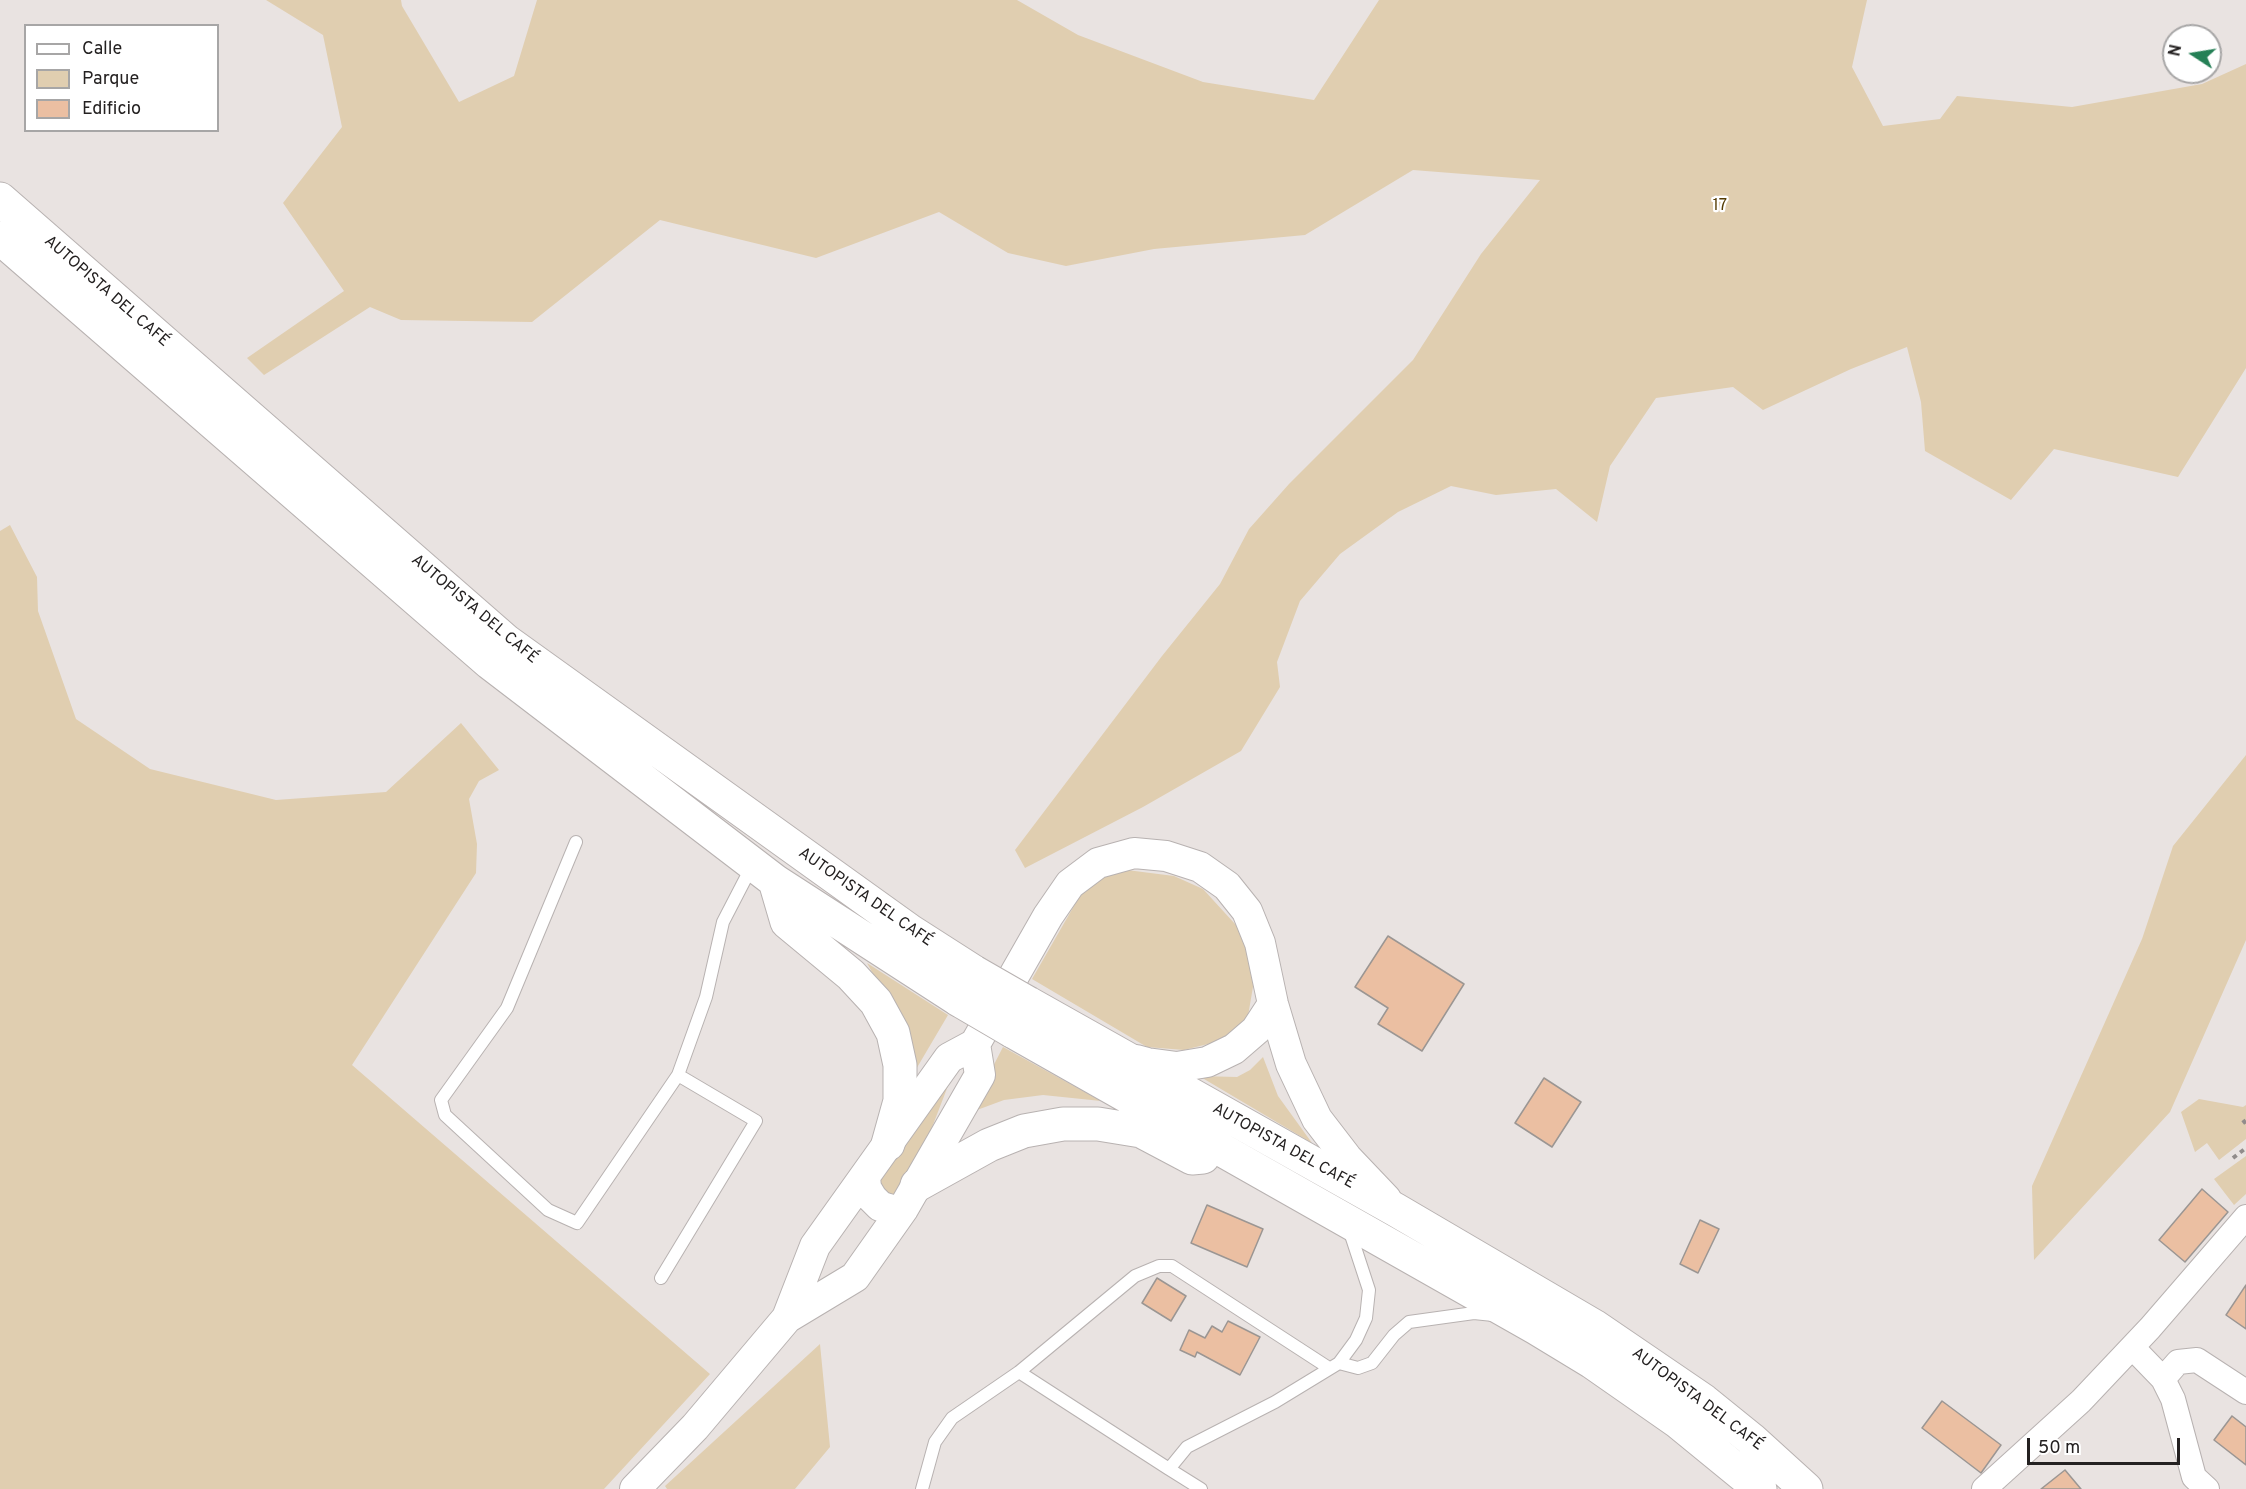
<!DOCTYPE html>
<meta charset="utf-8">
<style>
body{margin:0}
#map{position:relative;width:2246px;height:1489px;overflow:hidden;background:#e9e3e1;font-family:Overpass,sans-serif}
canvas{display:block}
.legend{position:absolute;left:24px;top:24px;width:195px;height:108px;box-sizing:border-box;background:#fff;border:2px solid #a7a6a6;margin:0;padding:8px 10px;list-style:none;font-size:18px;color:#242121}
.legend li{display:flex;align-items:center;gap:12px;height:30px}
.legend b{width:30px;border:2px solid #a7a6a6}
.north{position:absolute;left:2162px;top:24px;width:60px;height:60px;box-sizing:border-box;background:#fff;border:2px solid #a7a6a6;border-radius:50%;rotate:282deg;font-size:16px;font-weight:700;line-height:24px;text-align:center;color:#242121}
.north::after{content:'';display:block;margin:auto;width:21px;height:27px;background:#258056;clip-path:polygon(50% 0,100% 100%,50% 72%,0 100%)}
.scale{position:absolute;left:2027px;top:1438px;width:153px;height:27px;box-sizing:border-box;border:3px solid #242121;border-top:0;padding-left:8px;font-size:18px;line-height:21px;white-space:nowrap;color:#242121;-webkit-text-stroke:4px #fff;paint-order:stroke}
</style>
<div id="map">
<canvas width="2246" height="1489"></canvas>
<ul class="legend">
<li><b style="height:8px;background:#fff"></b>Calle</li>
<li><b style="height:16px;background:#e0ceb0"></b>Parque</li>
<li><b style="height:16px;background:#ebbfa2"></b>Edificio</li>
</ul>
<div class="north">N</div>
<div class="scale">50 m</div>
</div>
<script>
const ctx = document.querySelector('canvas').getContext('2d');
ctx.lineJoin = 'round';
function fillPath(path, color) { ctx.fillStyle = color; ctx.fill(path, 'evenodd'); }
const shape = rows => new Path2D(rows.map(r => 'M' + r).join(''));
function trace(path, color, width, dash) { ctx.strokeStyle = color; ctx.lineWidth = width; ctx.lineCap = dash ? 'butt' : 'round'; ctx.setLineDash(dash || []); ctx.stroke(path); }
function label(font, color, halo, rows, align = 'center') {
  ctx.font = font + ' Overpass,sans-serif'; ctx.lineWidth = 4.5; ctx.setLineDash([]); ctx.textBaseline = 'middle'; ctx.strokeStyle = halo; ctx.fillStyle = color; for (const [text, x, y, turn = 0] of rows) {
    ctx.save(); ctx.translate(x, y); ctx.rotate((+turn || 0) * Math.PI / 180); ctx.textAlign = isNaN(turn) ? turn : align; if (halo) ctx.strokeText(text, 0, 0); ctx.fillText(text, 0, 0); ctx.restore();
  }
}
fillPath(shape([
 [266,0,401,0,402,6,459,102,514,76,537,0,1017,0,1078,35,1203,82,1314,100,1379,0,1867,0,1852,67,1883,126,1940,119,1957,96,2072,107,2202,84,2246,64,2246,368,2178,477,2054,449,2011,500,1925,451,1921,402,1907,347,1851,369,1763,410,1733,387,1656,398,1610,466,1597,522,1556,489,1496,495,1451,486,1398,512,1340,554,1300,601,1277,662,1280,687,1241,751,1143,807,1025,868,1015,850,1162,656,1220,584,1249,529,1289,484,1413,360,1481,254,1540,180,1413,170,1305,235,1154,249,1066,266,1008,253,939,212,816,258,660,220,532,322,401,320,370,307,264,375,247,358,344,291,283,203,342,127,323,35],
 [10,525,37,577,38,611,76,719,150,769,276,800,386,792,461,723,499,770,479,781,469,799,477,844,476,873,352,1065,710,1374,604,1489,0,1489,0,531],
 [2246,755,2246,940,2170,1112,2034,1260,2032,1186,2142,939,2173,846],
 [1119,869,1174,876,1203,889,1246,936,1254,981,1248,1016,1239,1030,1220,1041,1184,1050,1147,1047,1032,979,1086,885],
 [867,963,948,1015,915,1071,887,999],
 [1003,1047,1101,1101,1043,1095,1004,1100,969,1113],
 [1263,1057,1278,1096,1312,1143,1199,1076,1237,1077,1250,1070],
 [951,1078,906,1195,883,1196,874,1183],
 [2199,1099,2243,1107,2246,1105,2246,1139,2219,1160,2207,1143,2195,1152,2181,1112],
 [2246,1156,2246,1194,2234,1205,2214,1179],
 [820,1344,830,1447,795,1489,667,1489,665,1486]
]), '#e0ceb0');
const building = shape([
 [1388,936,1464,984,1422,1051,1378,1024,1388,1008,1355,987,1388,936],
 [1544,1078,1581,1102,1552,1147,1515,1123,1544,1078],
 [2202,1189,2228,1212,2185,1262,2159,1240,2202,1189],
 [1207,1205,1263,1229,1247,1267,1191,1243,1207,1205],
 [1700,1220,1719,1229,1698,1273,1680,1264,1700,1220],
 [1157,1278,1186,1296,1171,1321,1142,1303,1157,1278],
 [2246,1285,2246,1329,2226,1315,2246,1285],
 [1228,1321,1260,1337,1240,1375,1197,1352,1195,1357,1180,1350,1189,1330,1205,1338,1212,1326,1222,1332,1228,1321],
 [1942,1401,2001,1445,1981,1473,1922,1428,1942,1401],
 [2232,1416,2246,1427,2246,1465,2214,1440,2232,1416],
 [2065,1470,2081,1489,2041,1489,2065,1470]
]);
fillPath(building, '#ebbfa2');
trace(building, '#9b9693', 1.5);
const service = shape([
 [576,842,507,1008,441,1100,445,1115,548,1210,577,1223,678,1075,706,997,723,922,752,866],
 [661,1278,756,1121,678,1075],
 [1339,1363,1358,1368,1372,1363,1394,1335,1409,1322,1474,1313,1493,1315],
 [1019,1372,1135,1276,1159,1266,1172,1266,1329,1368],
 [922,1489,935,1442,952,1418,1019,1372,1169,1469],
 [1201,1489,1169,1469,1187,1447,1275,1402,1339,1363,1356,1340,1366,1318,1369,1290,1349,1229]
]);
const minor = shape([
 [2132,1347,2163,1379,2178,1362,2197,1360,2246,1392],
 [2163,1379,2173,1399,2194,1477,2207,1489],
 [1984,1489,2081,1401,2150,1328,2246,1217]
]);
const tertiary = shape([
 [1136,1060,1147,1063,1177,1067,1207,1062,1234,1049,1256,1030,1273,1004],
 [865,1176,866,1188,872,1198,880,1206,891,1210,903,1209],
 [787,1318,815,1246,949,1058,975,1044,1048,916,1070,884,1098,863,1134,853,1166,856,1200,867,1227,886,1247,911,1260,943,1273,1004,1291,1064,1317,1119,1347,1158,1386,1199],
 [635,1489,695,1427,787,1318,855,1277,903,1209,980,1075,975,1044]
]);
const trunk = shape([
 [0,199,506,641,910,931,974,972],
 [0,238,490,663,775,881,959,1000],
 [775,881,787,922,851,975,876,1002,893,1033,900,1065,900,1101,888,1144],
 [1028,1003,1396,1210,1594,1326,1704,1401,1751,1439,1806,1489],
 [1012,1031,1536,1328,1592,1362,1678,1422,1760,1489],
 [917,1185,989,1145,1024,1131,1063,1124,1098,1124,1141,1131,1192,1158,1203,1157]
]);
trace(service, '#b8b2b1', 14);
trace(minor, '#b8b2b1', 26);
trace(tertiary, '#b8b2b1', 32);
trace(trunk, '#b8b2b1', 35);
trace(shape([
 [2243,1120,2246,1124],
 [2233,1158,2246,1148]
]), '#918c8b', 4, [4.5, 4.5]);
trace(service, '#fff', 12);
trace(minor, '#fff', 24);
trace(tertiary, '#fff', 30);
trace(trunk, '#fff', 33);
const trunkBridge = shape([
 [974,972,1028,1003],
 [959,1000,1012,1031]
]);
trace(trunkBridge, '#b8b2b1', 35, []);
trace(trunkBridge, '#fff', 33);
label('16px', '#543b02', '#fff', [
 ["17",1720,207]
]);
label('16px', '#242121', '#fff', [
 ["AUTOPISTA DEL CAFÉ",106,292,41],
 ["AUTOPISTA DEL CAFÉ",474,610,40],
 ["AUTOPISTA DEL CAFÉ",865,898,35],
 ["AUTOPISTA DEL CAFÉ",1283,1147,29],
 ["AUTOPISTA DEL CAFÉ",1697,1400,37]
]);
</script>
